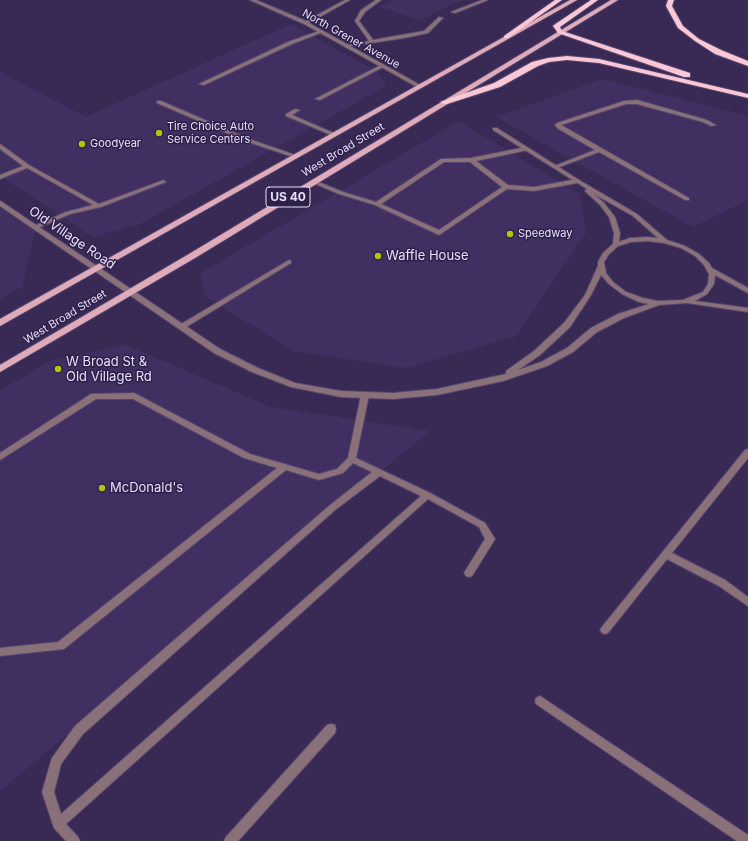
<!DOCTYPE html>
<style>
body{margin:0}
canvas{display:block;background:#392a55}
</style>
<canvas width="748" height="841"></canvas>
<script>
const ctx = document.querySelector('canvas').getContext('2d');
ctx.lineJoin = 'round';
function fillPath(path, color) { ctx.fillStyle = color; ctx.fill(path, 'evenodd'); }
const shape = rows => new Path2D(rows.map(r => 'M' + r).join(''));
function trace(path, color, width, dash) { ctx.strokeStyle = color; ctx.lineWidth = width; ctx.lineCap = dash ? 'butt' : 'round'; ctx.setLineDash(dash || []); ctx.stroke(path); }
function label(font, color, halo, rows, align = 'center') {
  ctx.font = font + ' Inter,sans-serif'; ctx.lineWidth = 3; ctx.setLineDash([]); ctx.textBaseline = 'middle'; ctx.strokeStyle = halo; ctx.fillStyle = color; for (const [text, x, y, turn = 0] of rows) {
    ctx.save(); ctx.translate(x, y); ctx.rotate((+turn || 0) * Math.PI / 180); ctx.textAlign = isNaN(turn) ? turn : align; if (halo) ctx.strokeText(text, 0, 0); ctx.fillText(text, 0, 0); ctx.restore();
  }
}
fillPath(shape([
 [394,0,461,0,420,20,379,7],
 [291,24,379,73,386,86,140,224,93,237,0,176,0,72,86,117],
 [603,79,748,116,748,200,693,227,496,117],
 [459,121,579,194,586,233,516,336,406,368,294,351,205,296,201,273],
 [0,203,36,227,22,287,0,299],
 [126,345,271,407,429,431,0,791,0,391,50,361]
]), '#412f61');
const lane = shape([
 [376,0,381,0,365,12,359,21,373,40,424,31,439,17,443,18,428,33,404,38,345,47,345,46,347,45,369,41,355,21,361,10,376,0],
 [482,0,488,0,455,13,451,12,482,0],
 [319,31,323,32,292,44,204,85,199,84,288,42,319,31],
 [381,65,385,66,320,100,315,99,381,65],
 [637,100,707,120,716,125,711,126,703,122,637,104,626,104,561,125,689,198,689,200,685,200,599,152,557,168,552,167,595,150,557,128,555,125,557,123,624,101,637,100],
 [157,101,161,101,249,139,298,156,293,157,245,141,157,103,157,101],
 [295,109,300,110,292,115,336,134,331,135,286,116,286,114,295,109],
 [0,144,29,165,99,204,161,181,163,180,166,182,101,207,70,214,36,229,33,227,34,226,66,212,93,205,27,168,0,179,0,175,23,166,0,149,0,144],
 [526,147,528,148,528,150,476,161,508,185,534,187,577,179,580,181,577,183,534,191,507,189,439,235,375,205,339,194,311,182,314,180,316,181,343,192,376,202,441,159,471,158,526,147],
 [444,162,470,162,502,187,439,230,381,204,444,162],
 [289,260,291,261,291,263,183,329,180,329,176,327,289,260],
 [365,392,369,395,356,458,430,493,485,523,495,539,472,576,469,577,466,576,464,573,485,539,479,527,428,499,66,824,78,837,80,841,66,841,54,828,42,792,52,758,75,726,329,506,372,472,353,463,343,473,319,480,286,470,64,649,0,656,0,648,58,642,277,468,244,458,133,399,96,399,0,460,0,453,91,394,134,393,250,454,319,474,337,469,348,458,361,395,365,392],
 [380,476,421,496,61,814,54,792,61,764,83,734,335,510,380,476],
 [748,449,748,458,672,553,725,580,748,597,748,606,719,586,667,559,608,633,605,634,602,633,600,630,602,627,745,450,748,449],
 [540,696,748,835,748,841,737,841,536,704,535,701,536,698,540,696],
 [331,724,335,725,336,729,335,733,238,841,224,841,226,837,327,725,331,724]
]);
const street = shape([
 [250,0,256,0,306,21,345,0,350,0,309,23,422,86,417,87,304,24,250,0],
 [493,128,497,128,579,180,637,214,667,240,685,246,699,254,709,263,712,268,748,288,748,293,715,275,714,284,707,294,695,301,748,308,748,312,687,303,659,305,624,318,597,332,573,352,547,366,503,381,437,395,393,399,341,397,291,387,252,372,214,353,0,206,0,201,2,202,220,349,258,368,295,383,341,391,393,393,437,389,506,374,506,371,534,351,564,323,585,295,598,266,598,262,603,253,613,244,614,233,609,217,600,205,586,192,585,191,587,189,493,130,493,128],
 [594,194,633,216,658,238,647,237,630,238,619,242,620,233,615,217,604,203,594,194],
 [647,241,664,243,681,248,695,256,704,265,709,274,708,284,703,292,683,300,658,301,643,298,626,292,613,282,606,273,604,262,609,254,618,246,631,242,647,241],
 [601,275,609,284,622,294,639,302,649,304,618,314,591,328,567,348,541,362,518,370,540,355,570,327,591,295,601,275]
]);
const primary = shape([
 [570,0,577,0,0,326,0,319,570,0],
 [611,0,618,0,195,258,0,372,0,365,189,254,611,0]
]);
const highway = shape([
 [555,0,562,0,508,38,504,38,504,36,555,0],
 [591,0,598,0,560,27,562,31,690,73,690,77,684,77,558,33,553,26,554,25,591,0],
 [668,0,674,0,672,6,683,26,699,39,721,50,748,61,748,66,715,54,695,41,678,28,666,6,668,0],
 [567,56,599,59,748,94,748,98,599,63,567,60,549,62,538,66,500,87,447,104,444,104,440,102,494,83,532,62,548,58,567,56]
]);
trace(lane, '#55476f', 2);
trace(street, '#55476f', 2);
trace(primary, '#55476f', 2);
trace(highway, '#55476f', 2);
fillPath(lane, '#8a7078');
fillPath(street, '#8a7078');
fillPath(primary, '#dfabbb');
fillPath(highway, '#f9c7d6');
for (const [x, y, r, color] of [
 [159,133,4,"#adc60e"],
 [82,144,4,"#adc60e"],
 [510,234,4,"#adc60e"],
 [378,256,4,"#adc60e"],
 [58,369,4,"#adc60e"],
 [102,488,4,"#adc60e"]
]) { const dot = new Path2D(); dot.arc(x, y, r, 0, 2 * Math.PI); ctx.fillStyle = color; ctx.fill(dot); trace(dot, '#2f204a', 1.5); }
label('11px', '#e6dffa', '#2f204a', [
 ["North Grener Avenue",351,39,29],
 ["West Broad Street",343,150,-31],
 ["West Broad Street",65,317,-31]
]);
label('11px', '#e6dffa', '#2f204a', [
 ["Tire Choice Auto",167,127],
 ["Service Centers",167,140],
 ["Goodyear",90,144],
 ["Speedway",518,234]
], 'left');
for (const [x, y, w] of [
 [288,197,44]
]) { const box = new Path2D(); box.roundRect(x - w / 2, y - 10, w, 20, 3); ctx.fillStyle = '#2f204a'; ctx.fill(box); trace(box, '#e6dffa', 1); }
label('bold 12px', '#e6dffa', null, [
 ["US 40",288,197]
]);
label('13px', '#e6dffa', '#2f204a', [
 ["Old Village Road",72,238,34]
]);
label('13px', '#e6dffa', '#2f204a', [
 ["Waffle House",386,256],
 ["W Broad St &",66,362],
 ["Old Village Rd",66,377],
 ["McDonald's",110,488]
], 'left');
</script>
